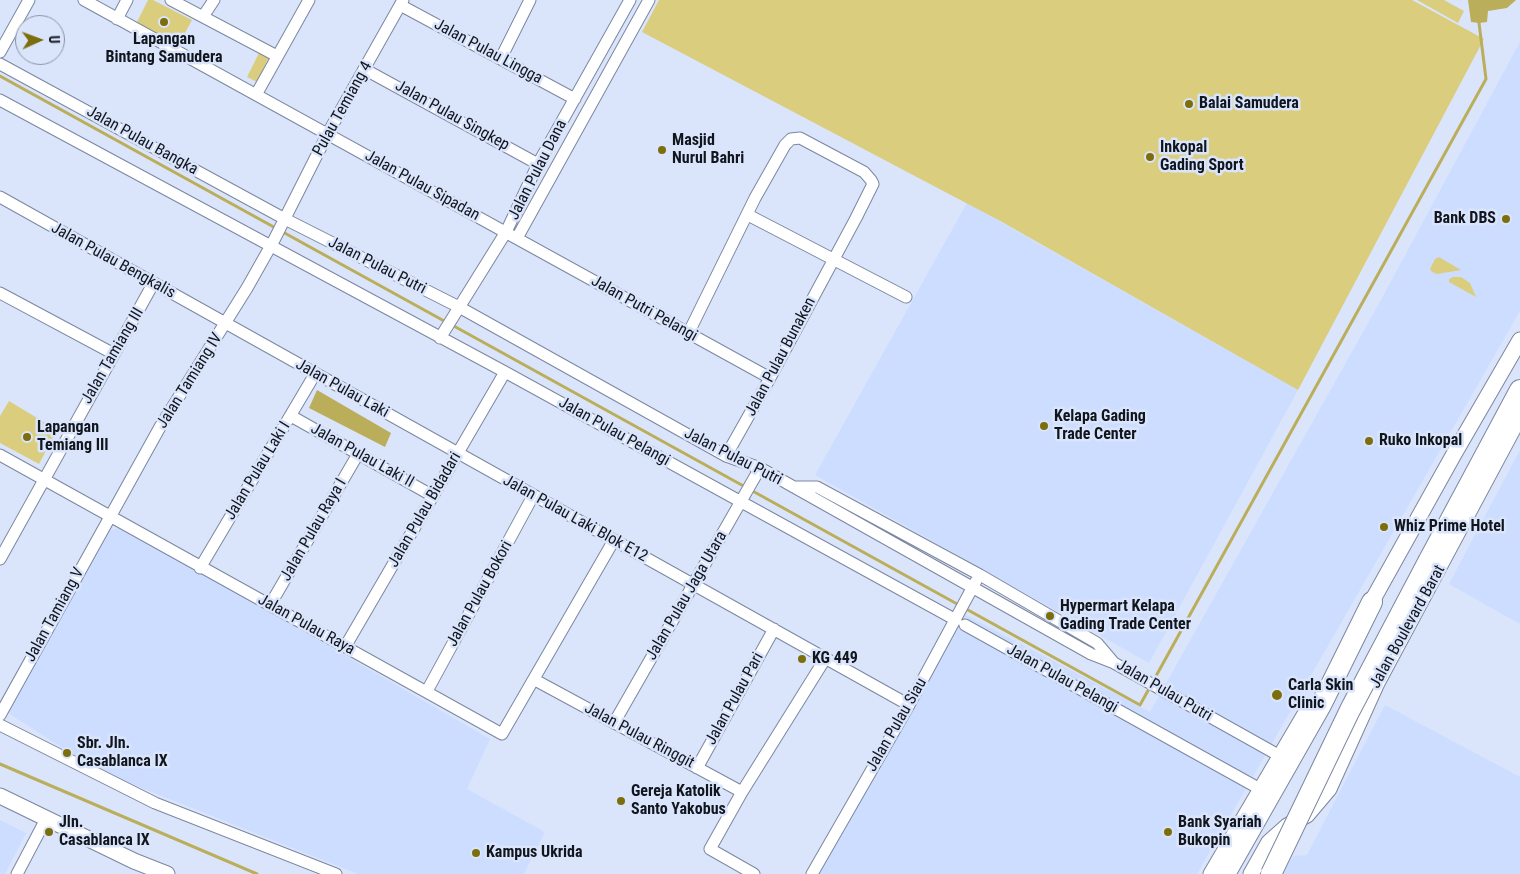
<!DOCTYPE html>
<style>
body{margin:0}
#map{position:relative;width:1520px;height:874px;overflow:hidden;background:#dae5fb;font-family:"Roboto Condensed",sans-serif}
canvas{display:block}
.north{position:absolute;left:15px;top:15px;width:50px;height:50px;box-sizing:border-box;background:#dae5fb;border:1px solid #8992a3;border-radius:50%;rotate:88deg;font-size:14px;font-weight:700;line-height:20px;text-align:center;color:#10151e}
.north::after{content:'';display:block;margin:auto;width:18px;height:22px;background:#7c6e0c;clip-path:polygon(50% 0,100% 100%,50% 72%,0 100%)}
</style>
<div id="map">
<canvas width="1520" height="874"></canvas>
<div class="north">U</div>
</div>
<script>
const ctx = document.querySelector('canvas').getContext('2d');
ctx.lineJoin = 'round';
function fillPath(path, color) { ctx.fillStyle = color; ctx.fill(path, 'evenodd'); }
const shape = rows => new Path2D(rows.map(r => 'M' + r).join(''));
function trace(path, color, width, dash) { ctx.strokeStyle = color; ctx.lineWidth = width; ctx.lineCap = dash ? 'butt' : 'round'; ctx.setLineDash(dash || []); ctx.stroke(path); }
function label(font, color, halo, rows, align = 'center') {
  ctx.font = font + ' "Roboto Condensed",sans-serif'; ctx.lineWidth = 5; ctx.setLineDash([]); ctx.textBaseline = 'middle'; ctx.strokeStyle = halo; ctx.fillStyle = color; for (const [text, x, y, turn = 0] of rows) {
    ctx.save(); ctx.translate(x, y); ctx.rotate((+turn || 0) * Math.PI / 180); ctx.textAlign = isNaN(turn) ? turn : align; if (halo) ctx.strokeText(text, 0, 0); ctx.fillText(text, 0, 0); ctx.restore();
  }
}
fillPath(shape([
 [1520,42,1520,311,1197,874,815,874,962,613,1150,712,1381,300],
 [967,203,1298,390,1149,663,815,475],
 [1520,450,1520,624,1449,584],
 [122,527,490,739,467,789,545,832,524,874,358,874,99,771,8,713,108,531],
 [1385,705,1520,777,1520,874,1283,874,1293,856,1307,855],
 [0,820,26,833,5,874,0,874]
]), '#cdf');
fillPath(shape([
 [148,0,153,0,192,20,178,46,136,24],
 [659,0,1412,0,1484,39,1298,390,1002,222,642,32],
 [1417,0,1444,0,1464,11,1458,23],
 [259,53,269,57,257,82,247,77],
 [1439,257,1461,270,1437,274,1432,272,1430,269,1435,259],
 [1453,277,1461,277,1470,283,1476,297,1449,282,1449,279],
 [9,401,57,430,39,464,0,443,0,416]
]), '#dacd7e');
fillPath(shape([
 [1468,0,1516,0,1507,8,1488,11,1487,22,1479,23,1471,22],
 [317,390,391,433,385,447,309,408]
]), '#bbae5b');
trace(shape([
 [0,76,446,322],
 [452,325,1140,705,1486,79,1479,23],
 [0,764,257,874]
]), '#bbae5b', 3);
const street = shape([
 [84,0,770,378],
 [171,0,277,56],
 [400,5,575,99],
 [204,15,214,0],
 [117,19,127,0],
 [0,52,29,0],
 [501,58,530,0],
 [0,64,285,219,459,307,726,456,760,468,1091,654,1114,663],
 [364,69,538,164],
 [257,93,309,0],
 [0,100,505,372,956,620],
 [0,197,909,705],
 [748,215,906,297],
 [517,238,649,0],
 [0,293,114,354],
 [688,334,755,198,785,145,791,139,800,138,864,172,871,180,873,184,856,218,770,378,726,456],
 [440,338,506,232,538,164,630,0],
 [291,416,433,496],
 [0,455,502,734,614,540],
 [794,487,817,487,980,575,1097,643,1114,663,1280,756],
 [0,559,153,284],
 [200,568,315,374],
 [270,605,358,454],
 [965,625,1260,789],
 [345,647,505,372],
 [535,680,742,792],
 [427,691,533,496],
 [0,715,160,427,247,288,273,242,328,133,403,0],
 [614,723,760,468],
 [0,725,155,803,336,874],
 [697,768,774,629],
 [17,874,46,819],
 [754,874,710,849,742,792,825,659],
 [812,874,909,705,976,581]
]);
const secondary = shape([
 [1367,610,1454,454,1520,340],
 [0,796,134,861,167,874],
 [1211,874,1305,714],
 [1251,874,1269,842,1287,826,1307,815,1329,789,1377,683,1520,416]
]);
const highway = shape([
 [1429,560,1520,390],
 [1225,874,1321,705,1372,602]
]);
trace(street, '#7b87a0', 13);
trace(secondary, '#7b87a0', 17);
trace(highway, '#7b87a0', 22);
trace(street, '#fff', 11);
trace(secondary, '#fff', 15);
trace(highway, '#fff', 20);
const highwayBridge = shape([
 [1271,874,1350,710,1429,560]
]);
trace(highwayBridge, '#7b87a0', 22, []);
trace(highwayBridge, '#fff', 20);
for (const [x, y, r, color] of [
 [164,22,5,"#7c6e0c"],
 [1189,104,5,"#7c6e0c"],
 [662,150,5,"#7c6e0c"],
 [1150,157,5,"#7c6e0c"],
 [1506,219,5,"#7c6e0c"],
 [1044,426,5,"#7c6e0c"],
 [27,437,5,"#7c6e0c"],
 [1369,441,5,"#7c6e0c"],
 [1384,527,5,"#7c6e0c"],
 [1050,616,5,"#7c6e0c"],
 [802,659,5,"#7c6e0c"],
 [1277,695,6,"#7c6e0c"],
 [67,753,5,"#7c6e0c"],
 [621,801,5,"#7c6e0c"],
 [49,832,5,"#7c6e0c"],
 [1168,832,5,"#7c6e0c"],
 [476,853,5,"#7c6e0c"]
]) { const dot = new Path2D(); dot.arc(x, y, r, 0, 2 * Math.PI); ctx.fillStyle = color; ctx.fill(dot); trace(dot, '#dae5fb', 2); }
label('bold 16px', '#10151e', '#dae5fb', [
 ["Lapangan",164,40,"center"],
 ["Bintang Samudera",164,58,"center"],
 ["Balai Samudera",1199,104],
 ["Masjid",672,141],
 ["Nurul Bahri",672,159],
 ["Inkopal",1160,148],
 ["Gading Sport",1160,166],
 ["Bank DBS",1496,219,"right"],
 ["Kelapa Gading",1054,417],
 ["Trade Center",1054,435],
 ["Lapangan",37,428],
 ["Temiang III",37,446],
 ["Ruko Inkopal",1379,441],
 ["Whiz Prime Hotel",1394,527],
 ["Hypermart Kelapa",1060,607],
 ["Gading Trade Center",1060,625],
 ["KG 449",812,659],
 ["Carla Skin",1288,686],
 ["Clinic",1288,704],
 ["Sbr. Jln.",77,744],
 ["Casablanca IX",77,762],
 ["Gereja Katolik",631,792],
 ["Santo Yakobus",631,810],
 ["Jln.",59,823],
 ["Casablanca IX",59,841],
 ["Bank Syariah",1178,823],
 ["Bukopin",1178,841],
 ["Kampus Ukrida",486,853]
], 'left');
label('16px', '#10151e', '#dae5fb', [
 ["Jalan Pulau Lingga",488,52,28],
 ["Pulau Temiang 4",343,109,-61],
 ["Jalan Pulau Singkep",452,116,29],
 ["Jalan Pulau Bangka",142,141,29],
 ["Jalan Pulau Dana",538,170,-63],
 ["Jalan Pulau Sipadan",422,186,29],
 ["Jalan Pulau Bengkalis",113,261,29],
 ["Jalan Pulau Putri",377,266,27],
 ["Jalan Putri Pelangi",644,309,29],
 ["Jalan Tamiang III",113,356,-60],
 ["Jalan Pulau Bunaken",781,357,-62],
 ["Jalan Tamiang IV",190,381,-58],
 ["Jalan Pulau Laki",342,389,29],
 ["Jalan Pulau Pelangi",614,432,29],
 ["Jalan Pulau Laki II",362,456,29],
 ["Jalan Pulau Putri",733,457,27],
 ["Jalan Pulau Laki I",258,471,-59],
 ["Jalan Pulau Bidadari",425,510,-60],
 ["Jalan Pulau Laki Blok E12",575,519,29],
 ["Jalan Pulau Raya I",314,530,-60],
 ["Jalan Pulau Bokori",480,594,-61],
 ["Jalan Pulau Jaga Utara",687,596,-60],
 ["Jalan Tamiang V",55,615,-61],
 ["Jalan Pulau Raya",306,625,29],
 ["Jalan Boulevard Barat",1408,627,-61],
 ["Jalan Pulau Pelangi",1062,679,29],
 ["Jalan Pulau Putri",1164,691,30],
 ["Jalan Pulau Pari",735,699,-61],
 ["Jalan Pulau Siau",897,725,-60],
 ["Jalan Pulau Ringgit",639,736,28]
]);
</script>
